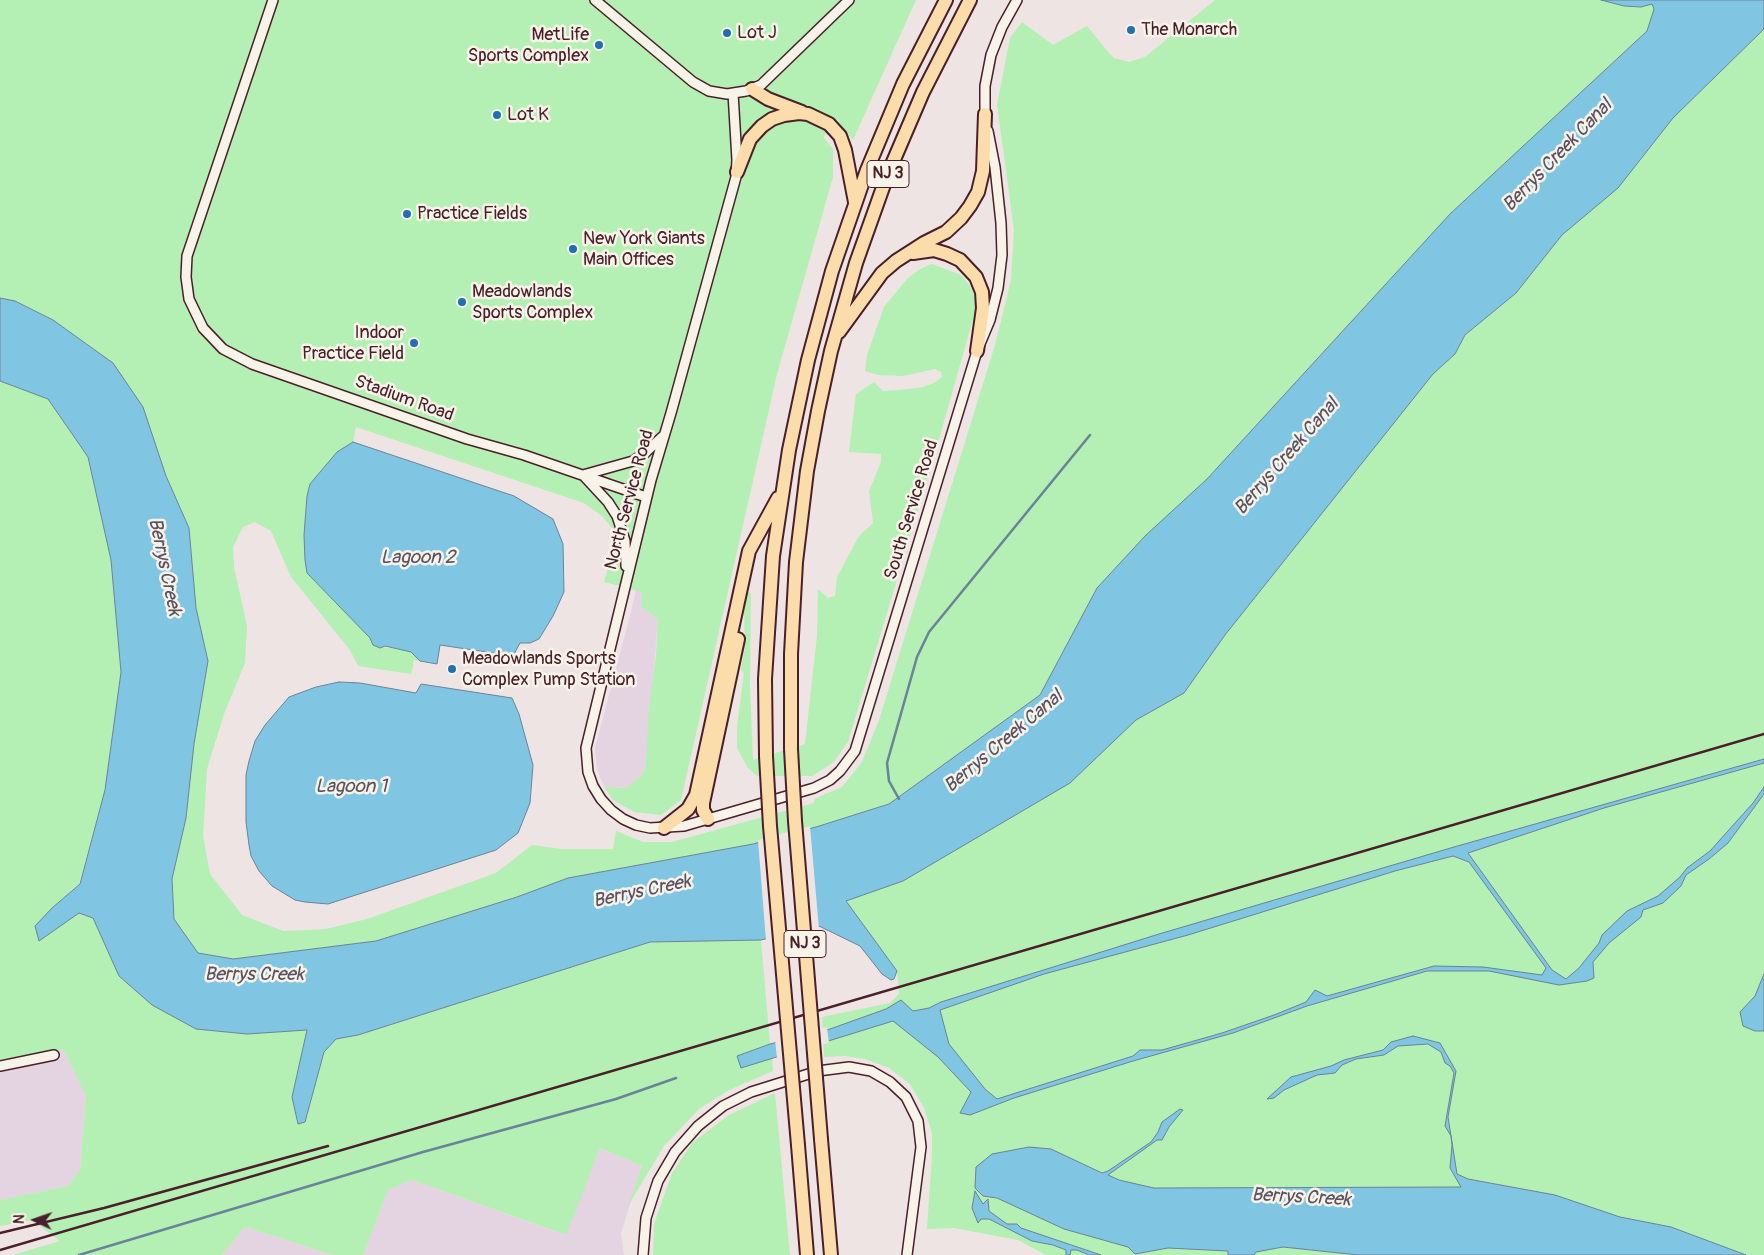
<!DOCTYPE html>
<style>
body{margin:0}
#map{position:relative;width:1764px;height:1255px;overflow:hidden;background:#eee4e4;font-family:Pangolin,sans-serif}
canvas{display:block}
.north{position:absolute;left:10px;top:1195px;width:50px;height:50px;-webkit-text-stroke:4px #f7f3e8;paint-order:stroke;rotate:273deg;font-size:14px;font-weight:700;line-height:20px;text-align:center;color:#4a1f2b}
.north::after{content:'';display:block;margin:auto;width:18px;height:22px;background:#4a1f2b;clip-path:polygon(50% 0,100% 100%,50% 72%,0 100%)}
</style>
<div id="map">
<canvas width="1764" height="1255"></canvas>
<div class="north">N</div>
</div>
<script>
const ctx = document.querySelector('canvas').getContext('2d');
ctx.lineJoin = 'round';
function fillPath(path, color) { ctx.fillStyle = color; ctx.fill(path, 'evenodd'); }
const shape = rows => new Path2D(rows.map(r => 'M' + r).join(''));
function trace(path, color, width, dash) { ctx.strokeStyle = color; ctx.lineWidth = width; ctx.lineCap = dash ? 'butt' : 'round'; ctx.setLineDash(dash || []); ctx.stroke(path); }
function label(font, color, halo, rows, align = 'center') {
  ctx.font = font + ' Pangolin,sans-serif'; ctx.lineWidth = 5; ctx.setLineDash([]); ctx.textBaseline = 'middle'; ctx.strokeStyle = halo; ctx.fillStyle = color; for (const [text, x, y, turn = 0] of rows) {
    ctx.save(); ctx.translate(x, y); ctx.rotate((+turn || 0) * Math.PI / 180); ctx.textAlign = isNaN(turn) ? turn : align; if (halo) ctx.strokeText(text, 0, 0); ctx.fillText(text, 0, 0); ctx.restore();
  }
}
fillPath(shape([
 [638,581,644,582,641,606,658,619,646,762,642,775,626,788,604,787,597,769,595,748,633,604],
 [64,1050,86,1095,80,1170,68,1186,0,1200,0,1062],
 [600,1148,642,1166,621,1233,624,1255,363,1255,388,1190,412,1180,565,1235],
 [245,1227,333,1255,222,1255]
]), '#e4d3e0');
fillPath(shape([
 [0,0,916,0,853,140,838,121,831,117,824,138,833,149,833,177,777,374,681,800,661,815,634,812,613,800,604,787,626,788,642,775,646,763,649,709,656,654,658,619,641,606,642,592,604,582,613,550,613,529,602,516,584,503,356,427,353,442,337,452,310,484,307,496,304,535,307,573,370,638,373,645,411,652,420,661,414,660,411,674,358,666,350,650,291,577,271,531,255,522,243,527,233,547,234,567,247,626,245,663,224,714,207,769,203,836,210,874,242,915,283,931,326,929,367,919,496,873,532,845,561,849,613,849,616,831,643,842,672,842,814,803,814,799,842,787,862,762,879,720,995,345,1011,280,1014,230,997,105,1010,38,1022,22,1053,45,1087,26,1109,53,1114,58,1129,62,1145,57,1215,0,1601,0,1624,6,1641,7,1652,4,1655,9,1647,31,1450,214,1207,479,1145,536,1097,588,1040,695,889,804,816,827,753,844,568,878,517,897,376,941,233,959,198,953,174,919,172,879,186,818,194,744,208,661,196,608,189,528,166,476,113,363,53,320,16,301,0,298],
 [1764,29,1764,1255,1046,1255,1018,1240,954,1228,927,1229,932,1155,932,1133,924,1108,910,1084,889,1068,865,1059,845,1056,824,1057,822,1017,890,1003,899,994,897,971,846,901,903,881,1070,783,1136,720,1184,693,1225,635,1433,374,1455,354,1465,335,1516,293,1562,235,1617,188,1673,118],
 [932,264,961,275,970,286,975,299,975,312,932,464,848,742,834,762,812,776,757,776,748,768,737,748,737,727,744,673,741,670,745,647,744,609,747,592,751,593,750,687,753,760,805,744,817,636,818,589,828,598,835,596,837,577,859,536,873,523,869,491,881,462,881,454,849,452,856,394,874,382,883,391,900,390,923,387,934,383,942,377,941,372,935,369,903,376,878,375,865,371,867,355,884,307,907,279,920,269],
 [0,381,48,399,88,457,111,560,121,672,105,790,79,884,52,908,54,930,79,912,93,918,119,976,152,1005,196,1029,247,1034,307,1030,292,1096,305,1122,324,1052,336,1039,358,1035,650,942,761,940,770,1044,737,1056,741,1067,772,1057,773,1071,729,1090,699,1109,664,1146,628,1206,642,1166,600,1148,566,1235,412,1180,388,1190,363,1255,333,1255,245,1227,222,1255,13,1255,60,1241,32,1220,0,1226,0,1200,68,1186,80,1170,86,1096,64,1050,0,1062],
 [775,1093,790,1255,653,1255,654,1224,672,1173,693,1142,729,1115]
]), '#b4efb3');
const water = shape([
 [1601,0,1764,0,1764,29,1673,118,1618,188,1562,235,1516,293,1465,335,1455,354,1433,374,1225,635,1184,693,1136,720,1070,783,903,881,846,901,897,971,894,979,891,980,882,974,860,946,819,926,761,940,650,942,358,1035,336,1039,324,1052,305,1122,298,1124,292,1097,307,1030,247,1034,196,1029,152,1005,119,976,93,918,79,913,39,941,35,926,52,908,80,884,105,790,121,672,111,560,88,457,48,399,0,381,0,298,15,301,53,320,113,363,143,407,166,476,189,528,196,608,208,661,194,744,186,818,172,879,174,919,198,953,233,959,376,941,517,897,568,878,753,844,816,827,889,804,1040,695,1097,588,1145,536,1207,479,1450,214,1647,31,1654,9,1652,4,1641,7,1624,6,1601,0],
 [353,442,514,496,553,519,563,544,564,592,553,616,539,639,530,643,520,643,513,656,440,645,437,664,420,661,411,652,385,646,380,648,373,645,370,638,307,573,305,560,304,535,307,496,310,484,337,452,353,442],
 [339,682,360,683,416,693,421,684,512,698,519,714,533,765,530,803,518,833,496,850,328,904,305,902,295,900,272,886,259,871,251,856,249,845,246,822,246,775,249,761,255,741,265,725,289,697,316,687,339,682],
 [1764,759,1764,763,1604,808,1468,853,1552,970,1566,979,1579,968,1599,943,1602,935,1627,911,1658,896,1680,877,1687,868,1710,851,1753,803,1764,787,1764,794,1728,843,1709,859,1686,875,1681,886,1663,903,1643,910,1641,917,1609,943,1593,962,1594,978,1587,981,1559,985,1489,971,1427,971,1307,1006,1233,1033,1133,1061,1014,1098,970,1115,960,1113,971,1092,938,1057,893,1021,741,1068,737,1056,770,1044,830,1029,886,1009,901,1000,913,1011,929,1008,941,1002,1159,934,1454,847,1764,759],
 [1453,856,1469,862,1546,968,1542,975,1483,967,1434,966,1327,996,1315,990,1306,1002,1274,1015,1222,1033,1162,1050,1140,1050,1133,1056,997,1099,985,1089,949,1044,940,1010,1044,974,1188,935,1395,871,1453,856],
 [1764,974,1764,1031,1755,1031,1743,1026,1740,1012,1755,996,1764,974],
 [1413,1036,1440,1043,1456,1071,1448,1117,1457,1174,1468,1179,1555,1195,1620,1217,1671,1227,1746,1255,1358,1255,1283,1247,1256,1252,1254,1255,1228,1255,1228,1251,1168,1248,1135,1254,1128,1247,1064,1229,997,1198,983,1196,975,1188,976,1167,992,1154,1029,1147,1051,1149,1102,1173,1108,1171,1151,1142,1158,1132,1162,1122,1180,1109,1183,1110,1169,1127,1162,1140,1157,1140,1108,1175,1119,1180,1154,1188,1461,1187,1450,1168,1452,1145,1451,1136,1445,1126,1454,1073,1450,1066,1445,1063,1441,1052,1428,1044,1398,1046,1384,1055,1356,1059,1342,1065,1335,1073,1317,1075,1284,1090,1274,1098,1267,1099,1291,1077,1331,1066,1344,1060,1383,1050,1391,1042,1413,1036],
 [975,1191,983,1204,988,1199,989,1211,1007,1224,1017,1224,1021,1228,1101,1255,1089,1255,1077,1250,1071,1250,1070,1255,1066,1255,1066,1250,1053,1245,1032,1241,989,1219,981,1219,978,1223,972,1208,975,1191]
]);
fillPath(water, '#80c5e1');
trace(water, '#6a8398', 1);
fillPath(shape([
 [810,826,819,929,766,941,758,840],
 [827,1027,829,1043,777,1058,775,1040]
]), '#eee4e4');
trace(shape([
 [899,799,889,781,887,763,917,657,929,632,1090,435],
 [79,1255,423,1152,616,1099,676,1078]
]), '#6a8398', 2.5);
const minor = shape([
 [273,0,187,256,186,277,189,299,203,328,223,349,252,364,467,439,524,455,646,497],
 [595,0,693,82,709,91,727,94,746,91,761,85,849,0],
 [733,93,737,160,736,177,671,413,651,480,586,748,588,772,593,786,601,799,611,810,623,819,636,825,650,828,684,826,814,788,830,780,840,771,855,751,977,351,990,320,998,288,1002,255,1001,223,995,167,988,131],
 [985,118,985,86,991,55,1002,27,1017,0],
 [583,475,608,502,617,516,625,541,626,566],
 [583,475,633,461,645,453,662,437],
 [0,1066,54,1055],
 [643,1255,646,1218,658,1181,675,1152,698,1126,723,1106,751,1092,818,1071,849,1067,871,1071,890,1082,906,1097,918,1121,921,1147,907,1255]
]);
const highway = shape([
 [752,89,768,99,802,112],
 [737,172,750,139,762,126,772,119,784,115,799,113,808,114,829,124,840,136,845,150,855,202],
 [913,253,934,250,947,254,960,260,976,277,982,292,983,308,977,351],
 [839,332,882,273,896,261,924,243,946,232,961,218,970,206,978,192,983,171,985,114],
 [791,749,791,654,796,562,807,471,818,411,831,351,856,263,887,176,923,92,970,0],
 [766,756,765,679,773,556,789,450,808,360,832,271,867,170,903,84,946,0],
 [708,819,703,810,703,803,738,639],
 [664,828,688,809,696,795,749,551,778,498],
 [821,1139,831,1255],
 [798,1145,807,1255]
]);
trace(minor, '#4a1f2b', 12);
trace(highway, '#4a1f2b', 16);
trace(minor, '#f7f3e8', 9);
trace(highway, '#fbddab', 12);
trace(shape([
 [0,1233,104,1208,328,1146],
 [0,1250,1764,734]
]), '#4a1f2b', 2.5);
const highwayBridge = shape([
 [791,749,795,821,821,1139],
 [766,756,770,826,798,1145]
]);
trace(highwayBridge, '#4a1f2b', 16, []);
trace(highwayBridge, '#fbddab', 12);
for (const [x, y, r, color] of [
 [1131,30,5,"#1f6fb2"],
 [727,33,5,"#1f6fb2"],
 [599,45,5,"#1f6fb2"],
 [497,115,5,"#1f6fb2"],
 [407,214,5,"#1f6fb2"],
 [573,249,5,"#1f6fb2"],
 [462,302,5,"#1f6fb2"],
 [414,343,5,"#1f6fb2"],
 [452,669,5,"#1f6fb2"]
]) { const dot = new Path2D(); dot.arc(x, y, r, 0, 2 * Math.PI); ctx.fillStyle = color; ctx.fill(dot); trace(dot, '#f7f3e8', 2); }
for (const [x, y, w] of [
 [888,174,42],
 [805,944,42]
]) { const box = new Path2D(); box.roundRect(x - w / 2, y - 13.5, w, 27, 4); ctx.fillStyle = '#f7f3e8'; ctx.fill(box); trace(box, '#4a1f2b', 1); }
label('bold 16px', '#4a1f2b', null, [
 ["NJ 3",888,174],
 ["NJ 3",805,944]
]);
label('18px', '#4a1f2b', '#f7f3e8', [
 ["The Monarch",1141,30],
 ["Lot J",737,33],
 ["MetLife",589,35,"right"],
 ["Sports Complex",589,56,"right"],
 ["Lot K",507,115],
 ["Practice Fields",417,214],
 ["New York Giants",583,239],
 ["Main Offices",583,260],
 ["Meadowlands",472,292],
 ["Sports Complex",472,313],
 ["Indoor",404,333,"right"],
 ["Practice Field",404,354,"right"],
 ["Meadowlands Sports",462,659],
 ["Complex Pump Station",462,680]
], 'left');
label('18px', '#4a1f2b', '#f7f3e8', [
 ["Stadium Road",404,399,20],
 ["North Service Road",630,500,-75],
 ["South Service Road",912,510,-73]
]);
label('italic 19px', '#5a5162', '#f7f3e8', [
 ["Berrys Creek Canal",1558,156,-46],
 ["Berrys Creek Canal",1287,457,-49],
 ["Lagoon 2",418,558],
 ["Berrys Creek",164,567,78],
 ["Berrys Creek Canal",1004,742,-40],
 ["Lagoon 1",351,787],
 ["Berrys Creek",642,892,-12],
 ["Berrys Creek",254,975],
 ["Berrys Creek",1301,1198,3]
]);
</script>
